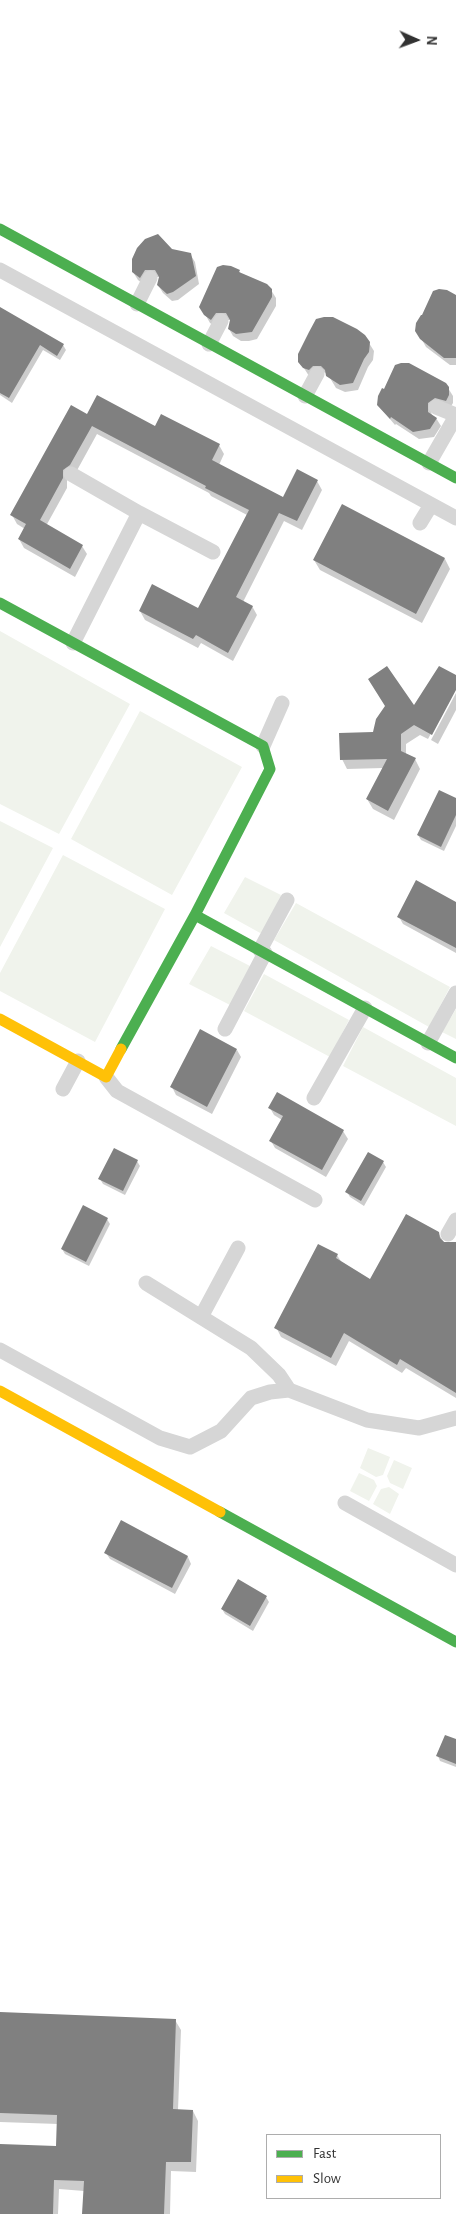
<!DOCTYPE html>
<style>
body{margin:0}
#map{position:relative;width:456px;height:2214px;overflow:hidden;background:#fff;font-family:"Alegreya Sans",sans-serif}
canvas{display:block}
.legend{position:absolute;left:266px;top:2134px;width:175px;height:65px;box-sizing:border-box;background:#fff;border:1px solid #adadad;margin:0;padding:6px 9px;list-style:none;font-size:15px;color:#323232}
.legend li{display:flex;align-items:center;gap:10px;height:25px}
.legend b{width:25px;border:1px solid #adadad}
.north{position:absolute;left:391px;top:15px;width:50px;height:50px;-webkit-text-stroke:4px #fff;paint-order:stroke;rotate:92deg;font-size:14px;font-weight:700;line-height:20px;text-align:center;color:#323232}
.north::after{content:'';display:block;margin:auto;width:18px;height:22px;background:#323232;clip-path:polygon(50% 0,100% 100%,50% 72%,0 100%)}
</style>
<div id="map">
<canvas width="456" height="2214"></canvas>
<ul class="legend">
<li><b style="height:6px;background:#4caf50"></b>Fast</li>
<li><b style="height:6px;background:#ffc107"></b>Slow</li>
</ul>
<div class="north">N</div>
</div>
<script>
const ctx = document.querySelector('canvas').getContext('2d');
ctx.lineJoin = 'round';
function fillPath(path, color) { ctx.fillStyle = color; ctx.fill(path, 'evenodd'); }
const shape = rows => new Path2D(rows.map(r => 'M' + r).join(''));
function trace(path, color, width, dash) { ctx.strokeStyle = color; ctx.lineWidth = width; ctx.lineCap = dash ? 'butt' : 'round'; ctx.setLineDash(dash || []); ctx.stroke(path); }
fillPath(shape([
 [0,631,130,704,59,834,0,804],
 [140,711,242,767,172,895,71,839],
 [0,821,53,848,0,947],
 [63,855,165,909,95,1042,0,991,0,973],
 [245,877,281,895,262,934,224,913],
 [296,903,450,987,429,1027,274,940],
 [211,946,250,966,230,1005,189,984],
 [264,974,349,1020,330,1057,244,1011],
 [456,1009,456,1039,442,1032],
 [363,1027,456,1078,456,1126,343,1066],
 [368,1448,390,1457,383,1475,376,1477,360,1468],
 [394,1460,412,1468,403,1489,390,1483,387,1476],
 [359,1473,374,1480,377,1486,369,1501,350,1491],
 [389,1487,399,1494,390,1514,373,1504,381,1489]
]), '#f0f3ec');
fillPath(shape([
 [171,250,190,254,195,262,199,284,178,300,172,301,163,293,158,285,159,277,150,277,144,285,138,280,133,272],
 [239,271,241,274,271,290,276,298,276,306,257,339,249,341,241,341,233,336,229,329,232,320,221,320,216,327,210,323,201,307],
 [456,297,456,365,450,365,426,347,417,331],
 [0,309,63,345,66,350,60,360,43,350,12,403,0,395],
 [369,343,374,351,373,360,368,367,358,390,345,392,336,388,327,373,321,372,309,376,300,362],
 [448,388,453,396,453,403,450,408,431,411,432,416,436,418,441,426,434,437,419,439,396,424,395,425,378,405],
 [88,415,155,428,219,445,224,454,219,465,284,498,317,481,322,490,302,530,284,521,243,602,252,606,257,615,233,661,201,643,198,648,145,620,140,611,199,610,247,515,211,496,209,493,97,434,75,474,67,479,67,488,46,526,82,546,87,554,75,577,24,548,19,539,25,529,17,524,12,515],
 [445,559,450,569,422,623,320,570,314,560],
 [456,676,456,687,428,739,420,735,406,744,406,755,415,759,420,769,394,820,373,809,367,799,383,768,347,769,342,759,374,733,414,707],
 [456,693,456,710,438,744,431,740],
 [456,799,456,826,444,851,421,840,418,835],
 [456,903,456,953,403,924,399,917],
 [237,1050,241,1057,212,1114,176,1095,172,1087],
 [270,1108,343,1131,348,1139,326,1177,275,1148,271,1141,282,1120,274,1115],
 [137,1161,140,1166,125,1195,103,1184,100,1179],
 [383,1162,386,1167,364,1206,350,1197,347,1192],
 [107,1219,110,1224,89,1266,65,1254,62,1249],
 [438,1233,444,1242,449,1245,456,1243,456,1398,406,1368,402,1373,349,1341,336,1366,281,1337,276,1327,337,1255,342,1263,371,1281],
 [122,1522,188,1557,191,1564,175,1594,110,1559,106,1553],
 [239,1581,266,1597,269,1602,253,1631,225,1614,222,1609],
 [456,1741,456,1767,440,1761,438,1756],
 [0,2013,175,2020,181,2030,178,2110,193,2111,198,2121,196,2172,171,2171,170,2214,83,2214,84,2191,59,2189,58,2214,0,2214,0,2145,57,2147,58,2124,0,2122]
]), '#0003');
fillPath(shape([
 [158,234,172,249,191,253,196,276,173,292,167,294,157,285,159,277,155,270,145,270,140,278,132,272,132,259,137,248,145,239],
 [223,265,231,266,240,270,239,272,267,284,272,289,272,297,252,332,236,334,228,329,230,320,226,313,216,313,211,320,204,315,199,307,217,267],
 [439,289,447,290,456,295,456,358,444,358,420,339,415,331,416,323,421,315,422,315,433,291],
 [0,307,64,344,57,356,40,345,9,398,0,393],
 [324,317,333,317,357,329,365,335,370,342,369,352,364,359,353,383,340,385,326,376,325,370,321,366,313,366,309,370,303,368,298,362,298,354,309,332,316,319],
 [401,363,409,363,446,383,449,387,449,395,446,401,435,398,428,403,428,412,437,418,430,429,413,432,391,417,390,419,377,405,378,396,382,388,384,389,395,365],
 [97,395,155,426,161,414,220,444,212,460,283,497,297,469,318,480,297,521,279,513,236,597,253,606,228,653,196,635,193,639,139,611,152,584,198,608,249,510,205,488,206,486,92,426,70,465,63,470,63,478,40,520,83,545,70,569,18,539,26,524,10,515,71,405,87,414],
 [342,504,445,558,416,614,313,560],
 [387,666,414,705,439,666,456,675,456,690,432,735,414,725,401,734,401,751,416,758,388,811,366,799,387,759,340,760,339,733,373,732,376,719,385,706,368,679],
 [439,790,456,798,456,815,441,847,417,835],
 [416,880,456,902,456,948,397,917],
 [200,1029,237,1049,207,1107,170,1087],
 [277,1092,344,1130,322,1170,269,1141,283,1116,268,1108],
 [114,1148,138,1160,123,1191,98,1179],
 [368,1152,384,1161,361,1201,345,1192],
 [83,1205,108,1218,86,1262,61,1249],
 [406,1214,439,1232,440,1238,444,1242,456,1242,456,1393,400,1359,397,1365,344,1333,331,1358,274,1328,318,1244,338,1254,336,1258,370,1279],
 [121,1520,188,1556,172,1588,104,1553],
 [238,1579,267,1596,250,1626,221,1609],
 [445,1735,456,1739,456,1764,436,1756],
 [0,2012,176,2019,173,2109,193,2110,191,2162,166,2162,164,2214,82,2214,84,2181,54,2180,53,2214,0,2214,0,2144,56,2146,57,2115,0,2113]
]), '#808080');
trace(shape([
 [0,270,456,518],
 [137,304,150,278],
 [209,344,221,321],
 [305,396,317,374],
 [436,407,456,415],
 [429,463,456,416],
 [71,474,139,513],
 [420,523,431,505],
 [73,643,139,513,213,552],
 [263,746,282,703],
 [260,950,287,900],
 [225,1029,265,953],
 [428,1043,456,993],
 [106,1077,117,1091,315,1200],
 [63,1089,78,1061],
 [314,1098,365,1008],
 [448,1234,456,1220],
 [146,1283,251,1348,279,1375,289,1390],
 [201,1317,238,1248],
 [0,1350,160,1438,190,1447,221,1431,251,1398,270,1392,289,1390,367,1420,419,1428,456,1418],
 [345,1503,456,1565]
]), '#d6d6d6', 15);
trace(shape([
 [0,229,456,478],
 [0,603,263,746,270,769,195,915,121,1049],
 [195,915,456,1058],
 [220,1512,456,1642]
]), '#4caf50', 11);
trace(shape([
 [0,1019,106,1077,121,1049],
 [0,1391,220,1512]
]), '#ffc107', 11);
</script>
